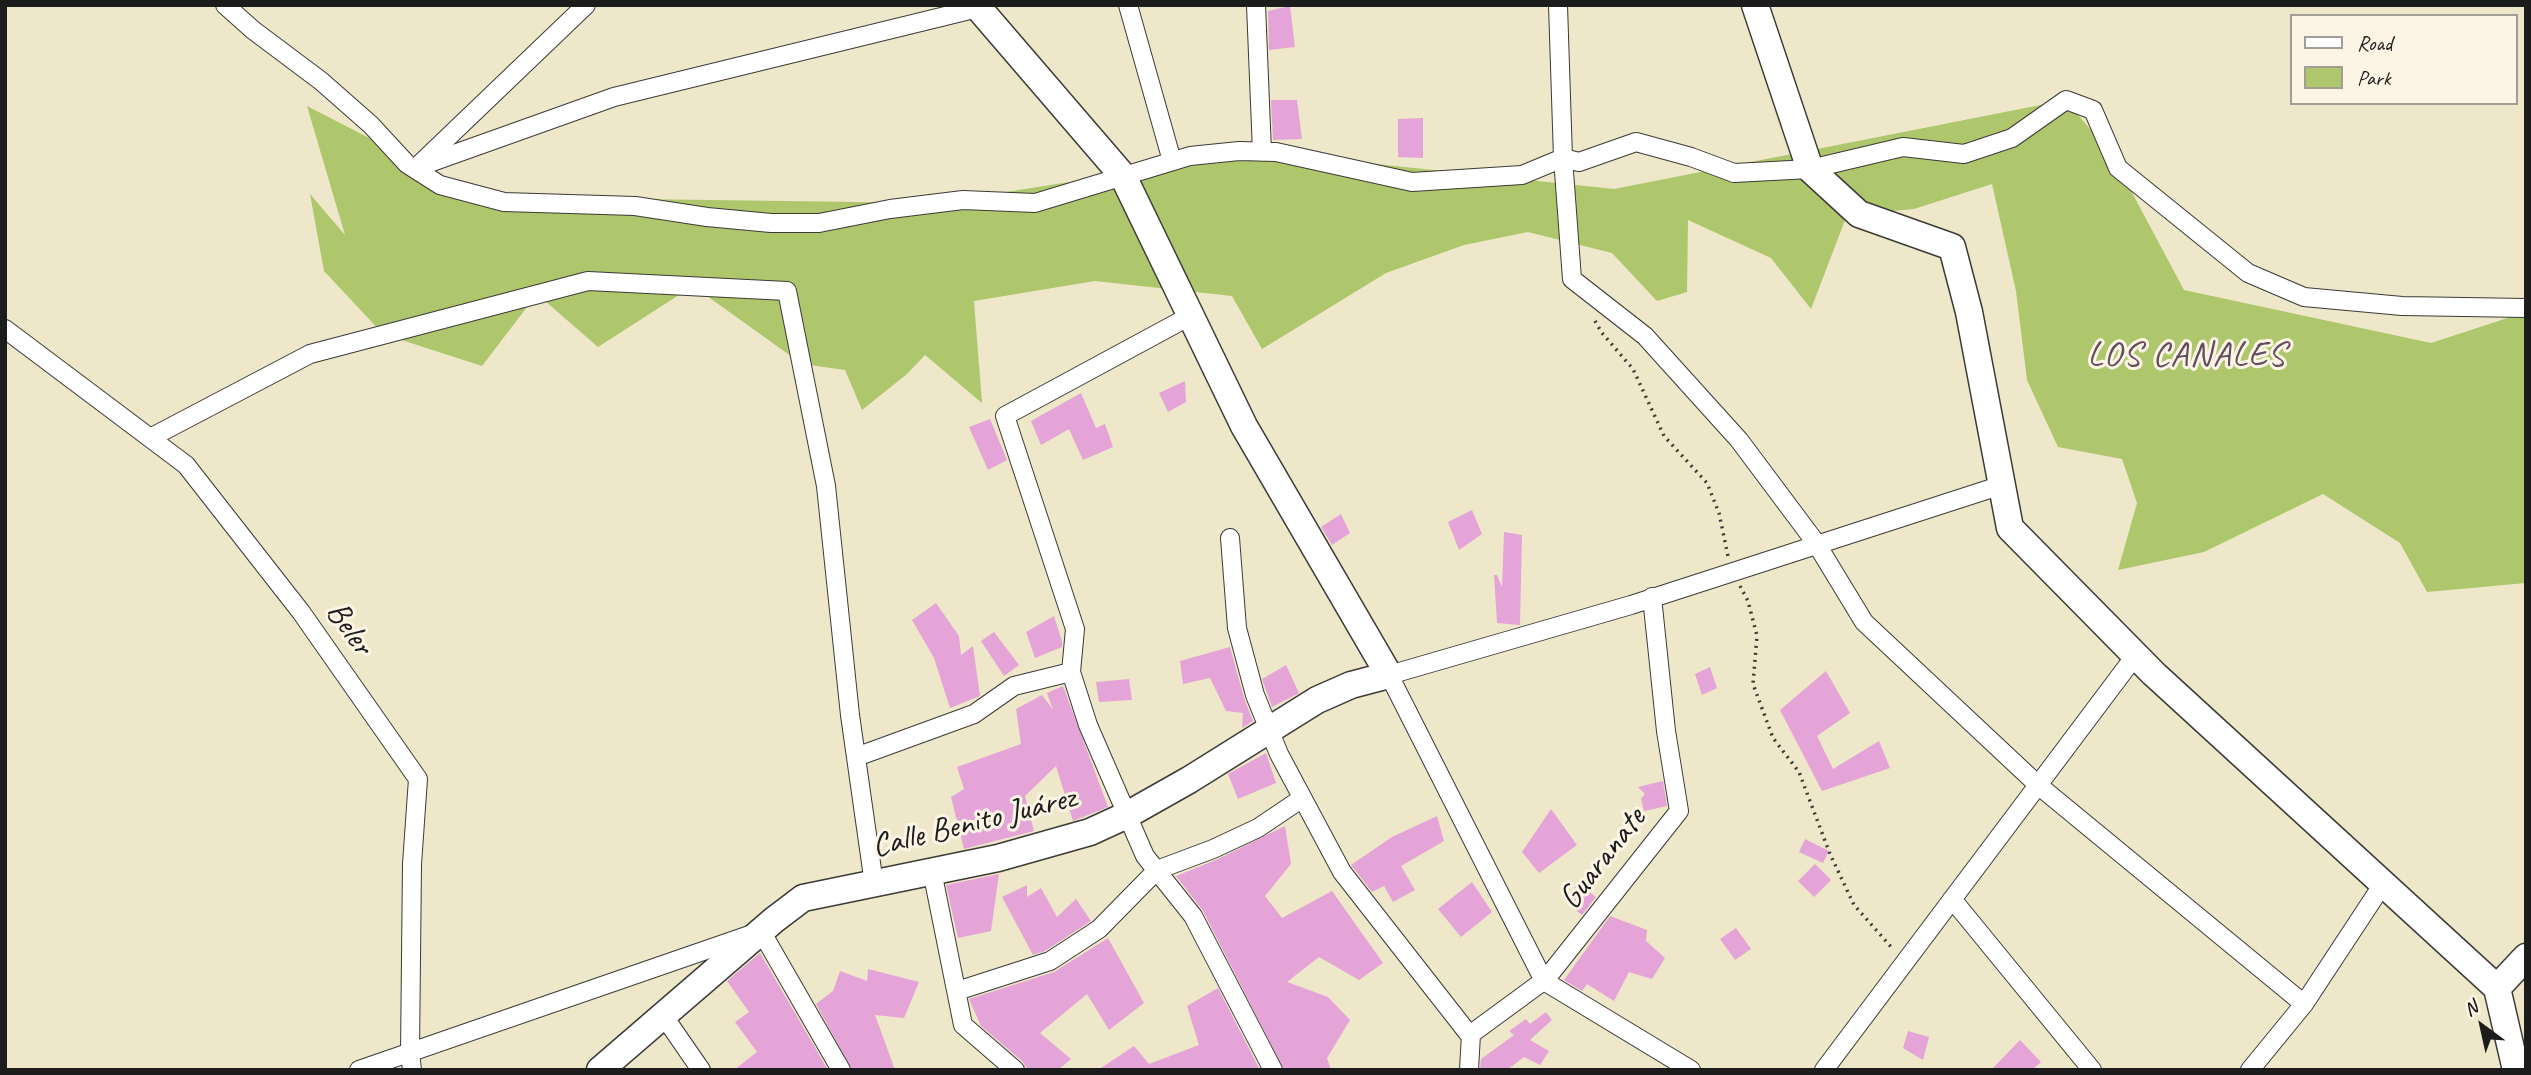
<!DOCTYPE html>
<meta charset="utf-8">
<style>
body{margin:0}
#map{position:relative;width:2531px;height:1075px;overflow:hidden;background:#eee7c9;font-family:Caveat,sans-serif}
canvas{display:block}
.frame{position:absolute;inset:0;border:7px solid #1c1c1c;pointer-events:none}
.legend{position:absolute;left:2290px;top:14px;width:228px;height:91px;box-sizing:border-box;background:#fcf5e5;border:2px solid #a29e95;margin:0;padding:9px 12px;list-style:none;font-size:21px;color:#1c1c1c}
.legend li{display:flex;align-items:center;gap:14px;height:35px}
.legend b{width:35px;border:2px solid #a29e95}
.north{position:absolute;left:2447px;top:991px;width:70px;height:70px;-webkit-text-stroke:5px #fcf5e5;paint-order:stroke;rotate:327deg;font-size:19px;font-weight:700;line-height:28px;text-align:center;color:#1c1c1c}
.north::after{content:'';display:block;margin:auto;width:24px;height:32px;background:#1c1c1c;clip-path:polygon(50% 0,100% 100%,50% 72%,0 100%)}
</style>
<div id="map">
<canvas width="2531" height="1075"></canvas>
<div class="frame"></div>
<ul class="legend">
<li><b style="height:9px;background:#fff"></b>Road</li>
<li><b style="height:19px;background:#aec76d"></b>Park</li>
</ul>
<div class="north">N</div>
</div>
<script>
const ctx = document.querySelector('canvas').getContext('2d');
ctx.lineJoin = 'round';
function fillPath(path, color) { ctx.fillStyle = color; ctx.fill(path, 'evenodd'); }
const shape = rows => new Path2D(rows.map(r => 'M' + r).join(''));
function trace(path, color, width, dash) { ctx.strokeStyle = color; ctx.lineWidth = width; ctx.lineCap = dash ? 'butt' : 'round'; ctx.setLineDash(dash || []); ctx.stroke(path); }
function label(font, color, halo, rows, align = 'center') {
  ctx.font = font + ' Caveat,sans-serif'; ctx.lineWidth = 6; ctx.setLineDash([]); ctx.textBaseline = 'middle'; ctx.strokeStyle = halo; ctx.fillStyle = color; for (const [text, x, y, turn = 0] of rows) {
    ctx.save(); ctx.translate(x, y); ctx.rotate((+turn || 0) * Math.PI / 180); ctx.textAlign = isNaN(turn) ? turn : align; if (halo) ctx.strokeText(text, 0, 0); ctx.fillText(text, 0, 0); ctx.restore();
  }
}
fillPath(shape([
 [2066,100,2113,157,2184,290,2431,343,2526,312,2526,583,2427,592,2400,543,2323,494,2204,552,2118,570,2137,503,2122,459,2058,447,2027,380,2016,291,1992,184,1914,209,1847,215,1811,309,1771,258,1688,220,1687,292,1657,301,1612,253,1528,232,1464,245,1386,273,1262,349,1232,296,1095,281,974,301,982,403,925,355,907,374,862,410,845,370,802,364,693,286,598,347,537,294,482,366,383,334,324,271,310,194,345,235,307,106,484,197,935,203,1262,152,1614,189]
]), '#aec76d');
fillPath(shape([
 [1290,6,1295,47,1269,50,1268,11],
 [1271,100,1297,100,1302,139,1273,140],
 [1423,118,1423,158,1398,157,1398,119],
 [1185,381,1186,402,1168,412,1159,393],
 [1081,393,1096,428,1105,424,1113,447,1083,460,1069,429,1041,445,1031,421],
 [990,419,1007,460,988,470,969,427],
 [1472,510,1482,534,1459,550,1448,522],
 [1341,514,1350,533,1332,545,1321,527],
 [1504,532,1522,535,1520,625,1497,623,1494,575,1497,575,1502,587],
 [936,603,959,636,961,655,973,646,980,696,950,708,934,658,912,620],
 [1054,616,1062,641,1062,647,1035,658,1026,632],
 [994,632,1019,665,1004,676,981,641],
 [1230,647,1244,698,1253,721,1242,728,1243,713,1226,711,1210,678,1183,684,1180,661],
 [1286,665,1299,693,1272,707,1262,679],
 [1710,667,1717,688,1702,695,1695,674],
 [1826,671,1850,713,1817,736,1833,769,1879,741,1890,768,1822,791,1780,710],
 [1129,679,1132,700,1099,702,1096,682],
 [1063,686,1108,807,1073,821,1056,766,1025,796,1034,831,964,849,951,797,964,789,957,767,1021,744,1016,709,1042,695,1053,710,1047,693],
 [1266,753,1276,783,1238,799,1228,774],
 [1663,781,1667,806,1644,811,1641,799,1645,794,1638,787],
 [1551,809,1577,845,1539,873,1522,852],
 [1437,816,1444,841,1401,866,1415,890,1393,902,1384,886,1372,892,1351,865,1392,837],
 [1285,826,1291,864,1265,896,1282,918,1332,891,1383,963,1359,980,1319,957,1287,982,1328,997,1350,1020,1327,1058,1331,1070,1284,1070,1203,911,1176,876,1218,859],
 [1805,839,1829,851,1823,863,1799,852],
 [1815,864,1831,880,1814,897,1798,881],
 [999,874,991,931,958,938,946,885],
 [1472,882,1492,912,1461,937,1438,909],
 [1578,883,1596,897,1582,915,1565,901],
 [1027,885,1027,897,1041,888,1057,917,1076,899,1091,921,1045,951,1033,955,1002,897],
 [1610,916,1647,930,1646,941,1665,958,1652,979,1629,972,1614,1001,1587,984,1582,991,1564,980],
 [1736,928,1751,949,1735,960,1720,939],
 [1108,938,1144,1003,1109,1030,1087,994,1040,1033,1071,1059,1058,1070,1028,1070,1022,1061,981,1026,969,999,1054,972],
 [760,953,828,1070,734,1070,757,1052,735,1022,749,1012,727,981],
 [868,969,919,982,904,1018,875,1015,895,1070,852,1070,816,1004,833,991,840,971,867,981],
 [1218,988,1260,1070,1098,1070,1134,1046,1149,1064,1199,1045,1187,1006],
 [1546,1012,1552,1020,1530,1040,1549,1051,1540,1065,1524,1057,1507,1070,1480,1070,1481,1059,1514,1035,1509,1031,1526,1019,1530,1024],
 [1908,1031,1929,1037,1923,1060,1903,1048],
 [2020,1040,2041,1062,2032,1070,1991,1070]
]), '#e5a4d7');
const street = shape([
 [225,5,253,30,321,81,371,125,407,164,440,185,504,202,635,206,707,217,771,223,819,223,890,209,963,200,1035,203,1190,156,1239,151,1276,152,1412,182,1522,175,1563,158,1579,162,1636,142,1691,157,1734,173,1810,169,1903,147,1964,154,2012,138,2066,100,2093,110,2118,168,2248,273,2304,297,2402,306,2526,308],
 [1128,5,1172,161],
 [1256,5,1262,152],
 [1558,5,1563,158,1572,279,1645,336,1739,440,1816,543,1864,622,2038,785,2304,1004],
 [420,164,586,5],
 [415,168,614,97,978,8],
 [1190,316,1005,416,1075,629,1071,672,1088,725,1145,856,1193,916,1273,1070],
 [5,329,186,465,301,612,418,779,412,864,410,1052,412,1070],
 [150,438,310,354,588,281,787,291,826,486,850,715,874,884],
 [1230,538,1237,628,1255,695,1279,754,1342,872,1471,1037],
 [856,757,974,714,1014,686,1071,672],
 [932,871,963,1025,1015,1070],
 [1952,899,2092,1070],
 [957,991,1050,961,1099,929,1157,870,1213,849,1258,828,1301,799],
 [663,1015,701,1070],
 [359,1070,761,931,841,1070],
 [1469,1070,1471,1034,1546,979,1679,811,1666,731,1652,597],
 [1691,1070,1544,981,1389,675,1631,605,2002,485],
 [1824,1070,2135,656],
 [2250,1070,2304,1004,2383,884]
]);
const secondary = shape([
 [1755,5,1810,169,1859,214,1952,247,1969,312,2010,528,2153,673,2497,988],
 [600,1070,774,920,803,898,998,858,1090,832,1127,815,1189,780,1317,700,1351,685,1389,675,1244,426,1123,176,976,5],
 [2516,1070,2497,988,2526,957]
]);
trace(street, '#3c3a36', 20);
trace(secondary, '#3c3a36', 29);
trace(shape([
 [1595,321,1602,333,1633,369,1664,436,1707,483,1719,513,1728,556],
 [1740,586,1748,601,1757,636,1753,684,1773,738,1799,772,1830,854,1854,905,1892,948]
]), '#3c3a36', 3.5, [2, 5]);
trace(street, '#fff', 18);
trace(secondary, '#fff', 26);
label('33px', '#1c1c1c', '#fcf5e5', [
 ["Beler",349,629,55],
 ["Calle Benito Juárez",974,823,-14],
 ["Guaranate",1603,859,-52]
]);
ctx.letterSpacing = '2px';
label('35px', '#624c5d', '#fcf5e5', [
 ["LOS CANALES",2187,356]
]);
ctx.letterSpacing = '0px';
</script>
